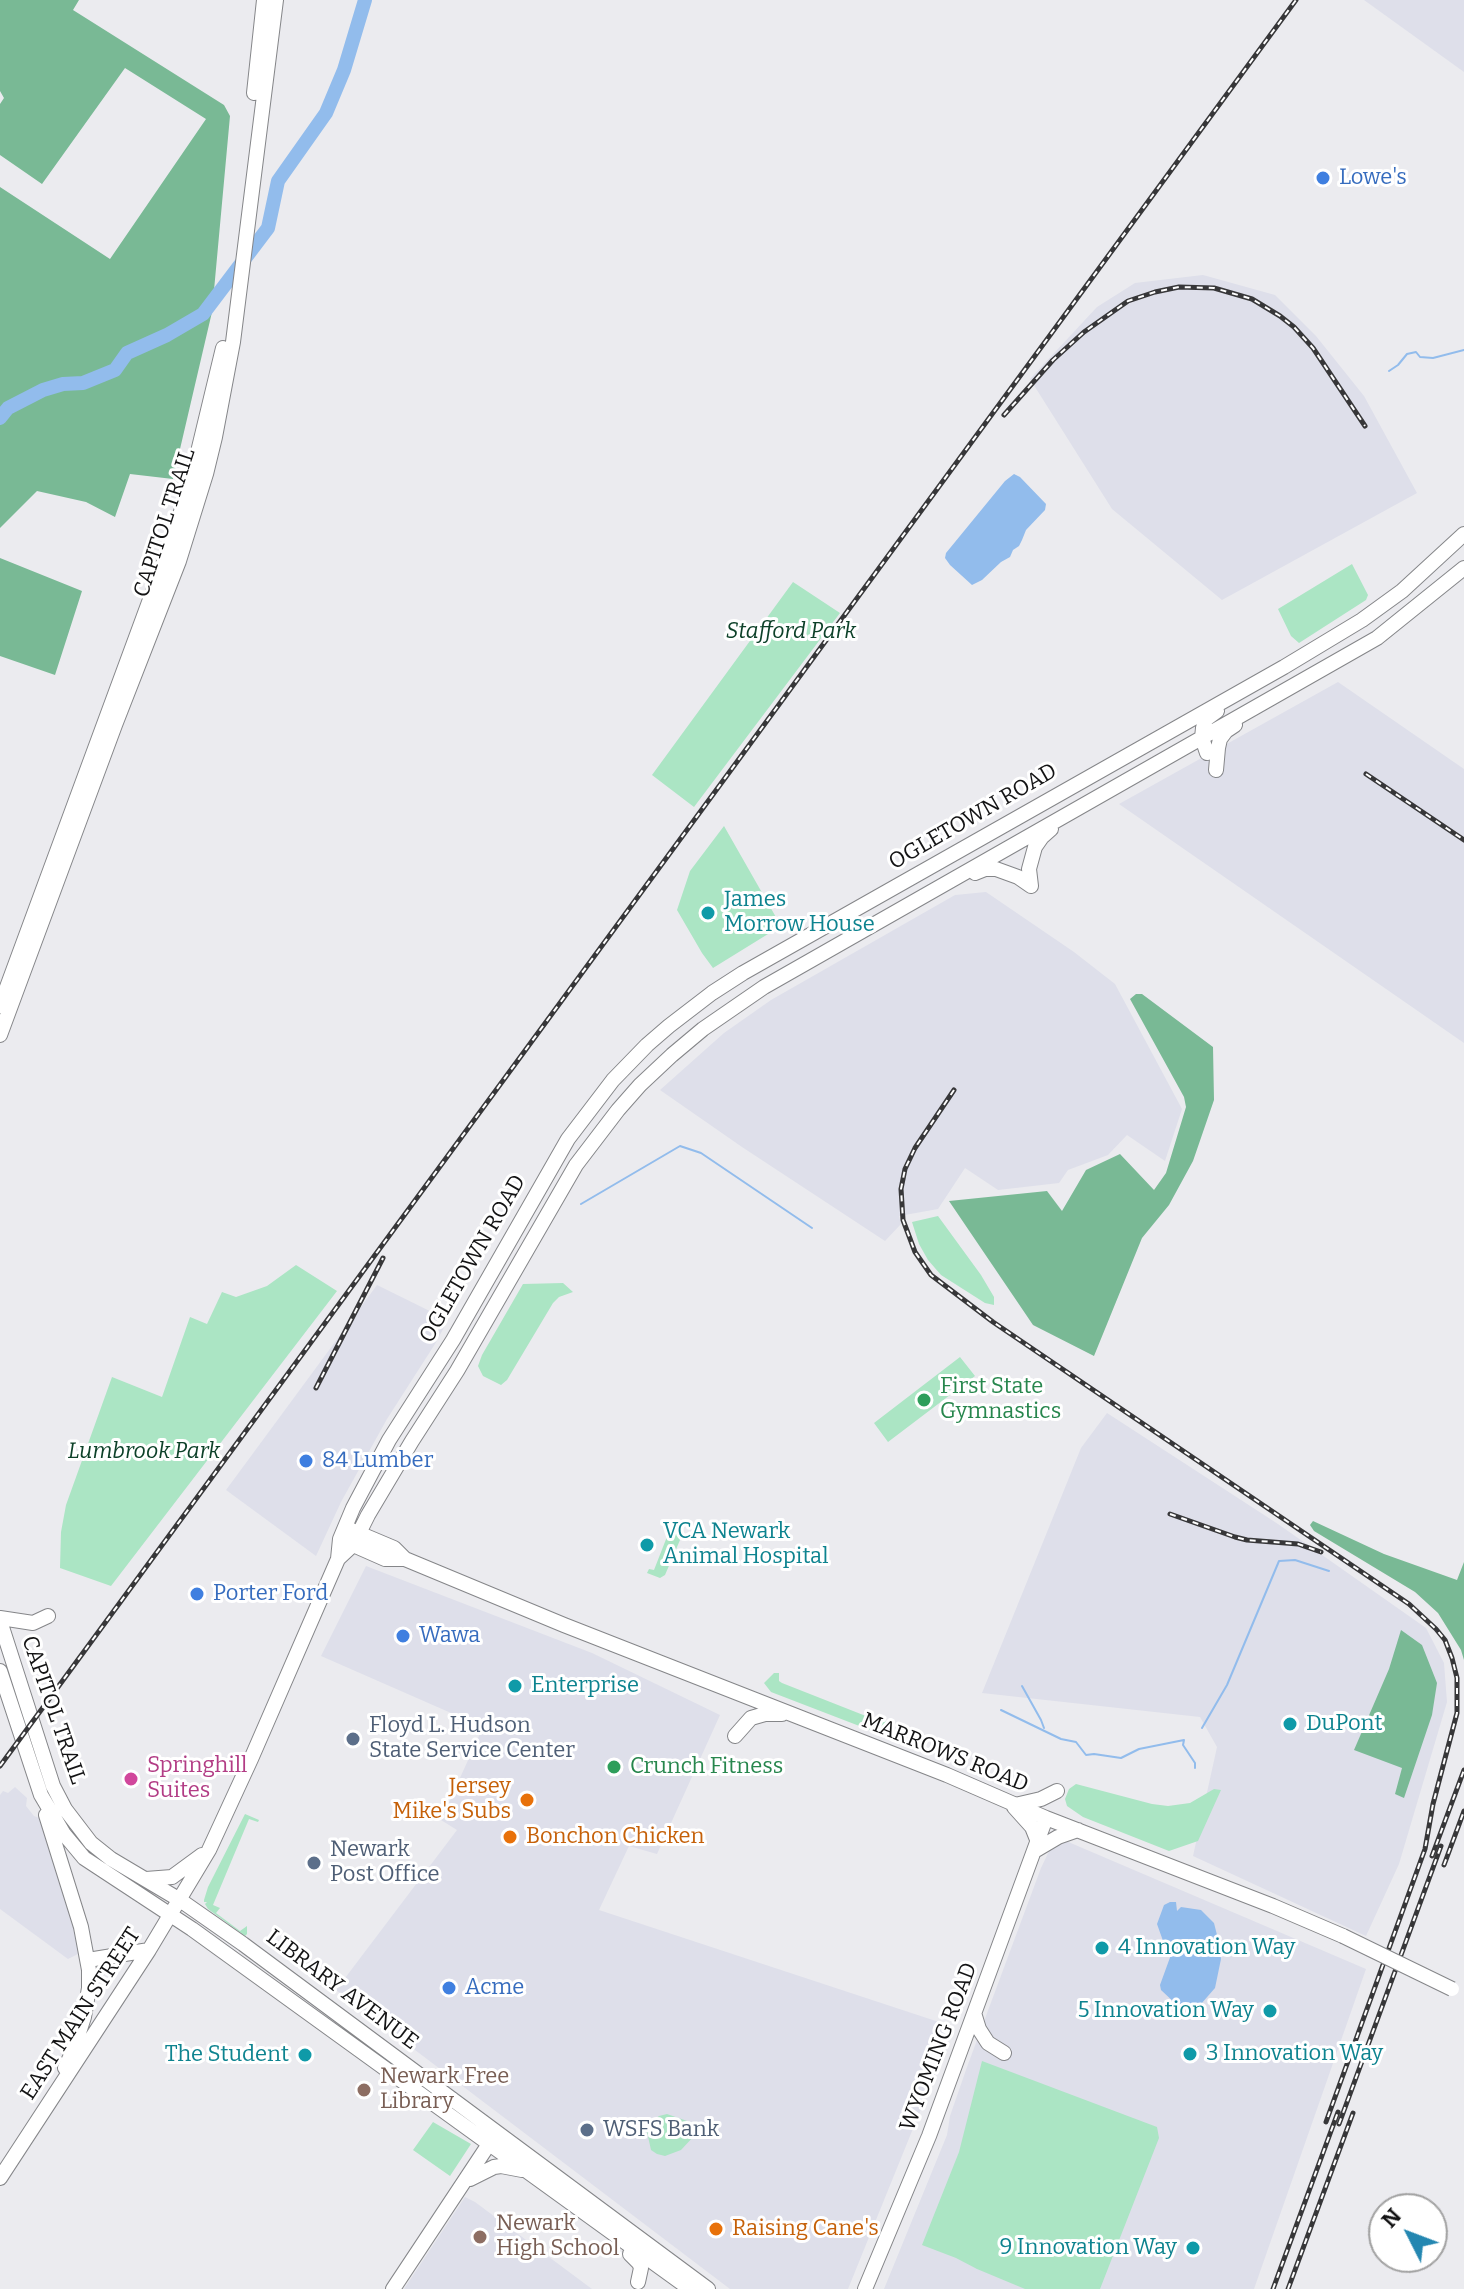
<!DOCTYPE html>
<style>
body{margin:0}
#map{position:relative;width:1464px;height:2289px;overflow:hidden;background:#ebebef;font-family:Bitter,serif}
canvas{display:block}
.north{position:absolute;left:1368px;top:2193px;width:80px;height:80px;box-sizing:border-box;background:#fff;border:2px solid #a1a1a1;border-radius:50%;rotate:312deg;font-size:22px;font-weight:700;line-height:32px;text-align:center;color:#131314}
.north::after{content:'';display:block;margin:auto;width:28px;height:36px;background:#2487b1;clip-path:polygon(50% 0,100% 100%,50% 72%,0 100%)}
</style>
<div id="map">
<canvas width="1464" height="2289"></canvas>
<div class="north">N</div>
</div>
<script>
const ctx = document.querySelector('canvas').getContext('2d');
ctx.lineJoin = 'round';
function fillPath(path, color) { ctx.fillStyle = color; ctx.fill(path, 'evenodd'); }
const shape = rows => new Path2D(rows.map(r => 'M' + r).join(''));
function trace(path, color, width, dash) { ctx.strokeStyle = color; ctx.lineWidth = width; ctx.lineCap = dash ? 'butt' : 'round'; ctx.setLineDash(dash || []); ctx.stroke(path); }
function label(font, color, halo, rows, align = 'center') {
  ctx.font = font + ' Bitter,serif'; ctx.lineWidth = 6; ctx.setLineDash([]); ctx.textBaseline = 'middle'; ctx.strokeStyle = halo; ctx.fillStyle = color; for (const [text, x, y, turn = 0] of rows) {
    ctx.save(); ctx.translate(x, y); ctx.rotate((+turn || 0) * Math.PI / 180); ctx.textAlign = isNaN(turn) ? turn : align; if (halo) ctx.strokeText(text, 0, 0); ctx.fillText(text, 0, 0); ctx.restore();
  }
}
fillPath(shape([
 [1364,0,1464,0,1464,72],
 [1203,275,1275,295,1316,336,1364,396,1417,493,1222,600,1112,509,1030,379,1097,307,1135,283],
 [1338,682,1464,769,1464,1043,1119,804],
 [986,892,1074,952,1115,984,1182,1109,1165,1161,1127,1135,1108,1155,1068,1170,1059,1183,998,1190,965,1168,938,1209,899,1216,901,1224,885,1241,742,1147,660,1090,724,1033,771,1000,955,895],
 [377,1285,448,1320,435,1344,387,1419,341,1502,316,1556,226,1490],
 [1107,1413,1278,1524,1426,1628,1444,1663,1447,1702,1399,1864,1366,1936,1193,1856,1217,1747,1200,1717,982,1693,1081,1448],
 [366,1566,592,1653,720,1715,657,1854,629,1846,599,1910,951,2026,942,2057,848,2289,730,2289,336,1990,457,1830,441,1820,483,1727,321,1656],
 [15,1787,27,1798,26,1806,34,1816,39,1818,76,1931,78,1954,68,1959,0,1909,0,1795,3,1791,8,1793],
 [1066,1841,1366,1969,1254,2289,884,2289,947,2135,950,2116,967,2067,1041,1868,1050,1849],
 [465,2197,475,2202,592,2289,404,2289]
]), '#dedfea');
fillPath(shape([
 [1352,564,1368,595,1366,600,1299,643,1291,636,1278,609],
 [793,582,840,613,694,807,652,775],
 [724,826,781,926,713,968,702,953,677,910,690,871],
 [938,1216,981,1275,994,1297,994,1305,985,1303,941,1275,928,1260,919,1244,912,1222],
 [296,1265,337,1291,111,1586,60,1568,61,1532,66,1505,112,1377,162,1397,190,1317,207,1324,222,1292,236,1297,267,1286],
 [563,1283,573,1292,559,1297,553,1303,507,1380,501,1385,483,1376,478,1366,482,1355,523,1284],
 [960,1357,975,1376,888,1442,874,1423],
 [670,1529,678,1533,680,1540,665,1575,660,1578,647,1573,649,1569,654,1570],
 [774,1673,779,1673,779,1681,782,1683,876,1720,885,1719,888,1737,771,1692,764,1683],
 [1076,1784,1152,1804,1168,1806,1190,1803,1214,1789,1221,1790,1198,1841,1169,1851,1083,1817,1067,1806,1065,1799,1069,1789],
 [245,1814,259,1820,258,1822,249,1819,213,1905,220,1908,216,1913,240,1931,247,1926,247,1934,245,1936,208,1909,205,1904,207,1902,204,1902,204,1900,208,1887],
 [982,2061,1157,2127,1159,2138,1100,2289,1025,2289,977,2269,956,2258,922,2245,959,2152],
 [667,2114,690,2122,694,2128,694,2136,681,2150,665,2156,657,2154,651,2150,647,2132,653,2121,659,2116],
 [433,2122,471,2144,450,2176,413,2150]
]), '#abe5c4');
fillPath(shape([
 [0,0,79,0,73,10,224,105,230,116,212,312,173,479,130,474,115,517,86,502,37,491,0,528,0,187,110,259,206,119,125,68,42,184,0,155,0,104,4,98,0,91],
 [0,558,82,591,55,675,0,656],
 [1136,994,1142,994,1213,1047,1214,1100,1193,1161,1169,1205,1142,1238,1094,1356,1033,1325,949,1201,1047,1191,1062,1211,1086,1170,1120,1154,1154,1190,1166,1173,1186,1107,1184,1097,1130,999],
 [1313,1521,1384,1554,1457,1580,1464,1562,1464,1660,1461,1650,1438,1613,1415,1592,1314,1531,1310,1525],
 [1401,1630,1422,1645,1437,1683,1432,1715,1404,1798,1395,1794,1402,1768,1354,1750,1389,1669]
]), '#79b995');
fillPath(shape([
 [1014,474,1020,477,1046,504,1045,510,1026,530,1022,540,1019,546,1013,550,1010,557,1001,562,982,580,972,585,950,565,945,558,946,553,1005,481],
 [1170,1902,1176,1902,1177,1911,1181,1907,1201,1910,1214,1923,1218,1939,1221,1959,1215,1988,1201,2004,1196,2007,1177,2005,1161,1990,1160,1985,1172,1952,1167,1952,1157,1924,1164,1905]
]), '#92bcec');
trace(shape([
 [1389,371,1398,365,1407,354,1416,352,1420,357,1433,358,1464,350],
 [581,1204,680,1146,701,1153,812,1228],
 [1022,1686,1041,1720,1044,1728],
 [1001,1710,1061,1739,1076,1742,1086,1755,1094,1754,1121,1758,1139,1749,1184,1740,1183,1745,1195,1763,1195,1768],
 [1202,1728,1227,1685,1279,1561,1295,1560,1329,1571]
]), '#92bcec', 2);
trace(shape([
 [0,418,8,408,43,390,63,384,83,383,115,370,127,353,167,335,203,314,268,228,278,181,326,113,344,70,365,0]
]), '#92bcec', 14);
const secondary = shape([
 [349,1529,394,1548,405,1559,564,1625,947,1775,1046,1818,1273,1906,1343,1936],
 [342,1540,385,1559,405,1559],
 [735,1736,751,1718,765,1714,782,1714],
 [1015,1805,1041,1799,1057,1791],
 [1014,1807,1032,1827,1038,1842],
 [1036,1850,1058,1837,1078,1830],
 [975,2016,979,2029,988,2043,1004,2053],
 [865,2289,929,2136,1046,1818]
]);
const primary = shape([
 [254,93,264,0],
 [1207,753,1202,738,1203,728,1206,719,1217,711],
 [1216,770,1218,748,1220,739,1226,731,1235,725],
 [975,873,985,869,996,869,1018,877,1031,886],
 [1031,886,1029,869,1035,847,1042,837,1051,829],
 [0,1006,176,529,197,456,223,348],
 [0,1035,115,725,179,561,206,474,215,437,233,342,276,0],
 [338,1559,353,1545,368,1515,412,1441,457,1371,576,1165,618,1110,640,1085,672,1055,703,1029,764,987,1377,638,1464,568],
 [0,1618,33,1623,48,1616],
 [0,1621,53,1786,65,1809,91,1843,111,1859,180,1900,243,1944,708,2289],
 [0,1671,41,1795,64,1834,84,1858,192,1929,690,2289],
 [46,1815,81,1927,89,1970,89,1988,84,2017,73,2051,65,2068],
 [146,1879,172,1877,202,1855],
 [88,1960,149,1950],
 [0,2178,149,1950,209,1850,251,1759,338,1559,340,1539,353,1508,389,1440,453,1340,568,1139,613,1080,647,1045,669,1026,712,993,743,973,1284,667,1362,620,1402,591,1464,534],
 [470,2179,494,2167,501,2166,522,2170],
 [630,2254,639,2263,641,2268,638,2282],
 [393,2289,489,2144,491,2138]
]);
trace(secondary, '#858689', 16);
trace(primary, '#858689', 16);
trace(secondary, '#fff', 14);
trace(primary, '#fff', 14);
const rail = shape([
 [1004,415,1053,360,1084,332,1128,301,1155,292,1179,287,1214,288,1252,299,1280,316,1294,327,1313,348,1365,426],
 [1366,774,1464,840],
 [954,1090,915,1148,905,1169,901,1189,903,1220,915,1252,931,1275,993,1322,1409,1604,1436,1629,1445,1640,1452,1658,1457,1678,1457,1713,1433,1804,1425,1849,1326,2122],
 [316,1388,383,1258],
 [1170,1514,1235,1537,1247,1540,1298,1544,1321,1552],
 [0,1766,1296,0],
 [1432,1856,1464,1770],
 [1444,1865,1464,1811],
 [1339,2124,1441,1846],
 [1273,2289,1338,2112],
 [1288,2289,1353,2113]
]);
trace(rail, '#373739', 5);
trace(rail, '#fff', 2, [6]);
const secondaryBridge = shape([
 [1343,1936,1452,1989]
]);
trace(secondaryBridge, '#858689', 16, []);
trace(secondaryBridge, '#fff', 14);
for (const [x, y, r, color] of [
 [1323,178,8,"#3f7fe0"],
 [708,913,8,"#0f9aa8"],
 [924,1400,8,"#2e9e5b"],
 [306,1461,8,"#3f7fe0"],
 [647,1545,8,"#0f9aa8"],
 [197,1594,8,"#3f7fe0"],
 [403,1636,8,"#3f7fe0"],
 [515,1686,8,"#0f9aa8"],
 [1290,1724,8,"#0f9aa8"],
 [353,1739,8,"#5c6f8a"],
 [614,1767,8,"#2e9e5b"],
 [131,1779,8,"#d1479c"],
 [527,1800,8,"#e8710a"],
 [510,1837,8,"#e8710a"],
 [314,1863,8,"#5c6f8a"],
 [1102,1948,8,"#0f9aa8"],
 [449,1988,8,"#3f7fe0"],
 [1270,2011,8,"#0f9aa8"],
 [1190,2054,8,"#0f9aa8"],
 [305,2055,8,"#0f9aa8"],
 [364,2090,8,"#8d6e63"],
 [587,2130,8,"#5c6f8a"],
 [716,2229,8,"#e8710a"],
 [480,2237,8,"#8d6e63"],
 [1193,2248,8,"#0f9aa8"]
]) { const dot = new Path2D(); dot.arc(x, y, r, 0, 2 * Math.PI); ctx.fillStyle = color; ctx.fill(dot); trace(dot, '#fff', 3); }
label('22px', '#366cbe', '#fff', [
 ["Lowe's",1339,178],
 ["84 Lumber",322,1461],
 ["Porter Ford",213,1594],
 ["Wawa",419,1636],
 ["Acme",465,1988]
], 'left');
label('22px', '#131314', '#fff', [
 ["CAPITOL TRAIL",165,523,-72],
 ["OGLETOWN ROAD",973,817,-30],
 ["OGLETOWN ROAD",473,1259,-60],
 ["CAPITOL TRAIL",53,1710,71],
 ["MARROWS ROAD",945,1753,22],
 ["LIBRARY AVENUE",342,1990,37],
 ["EAST MAIN STREET",81,2014,-57],
 ["WYOMING ROAD",939,2047,-69]
]);
label('italic 22px', '#0d4129', '#fff', [
 ["Stafford Park",791,632],
 ["Lumbrook Park",144,1452]
]);
label('22px', '#0d838f', '#fff', [
 ["James",724,900],
 ["Morrow House",724,925],
 ["VCA Newark",663,1532],
 ["Animal Hospital",663,1557],
 ["Enterprise",531,1686],
 ["DuPont",1306,1724],
 ["4 Innovation Way",1118,1948],
 ["5 Innovation Way",1254,2011,"right"],
 ["3 Innovation Way",1206,2054],
 ["The Student",289,2055,"right"],
 ["9 Innovation Way",1177,2248,"right"]
], 'left');
label('22px', '#27864d', '#fff', [
 ["First State",940,1387],
 ["Gymnastics",940,1412],
 ["Crunch Fitness",630,1767]
], 'left');
label('22px', '#4e5e75', '#fff', [
 ["Floyd L. Hudson",369,1726],
 ["State Service Center",369,1751],
 ["Newark",330,1850],
 ["Post Office",330,1875],
 ["WSFS Bank",603,2130]
], 'left');
label('22px', '#b23c85', '#fff', [
 ["Springhill",147,1766],
 ["Suites",147,1791]
], 'left');
label('22px', '#c56008', '#fff', [
 ["Jersey",511,1787,"right"],
 ["Mike's Subs",511,1812,"right"],
 ["Bonchon Chicken",526,1837],
 ["Raising Cane's",732,2229]
], 'left');
label('22px', '#785e54', '#fff', [
 ["Newark Free",380,2077],
 ["Library",380,2102],
 ["Newark",496,2224],
 ["High School",496,2249]
], 'left');
</script>
